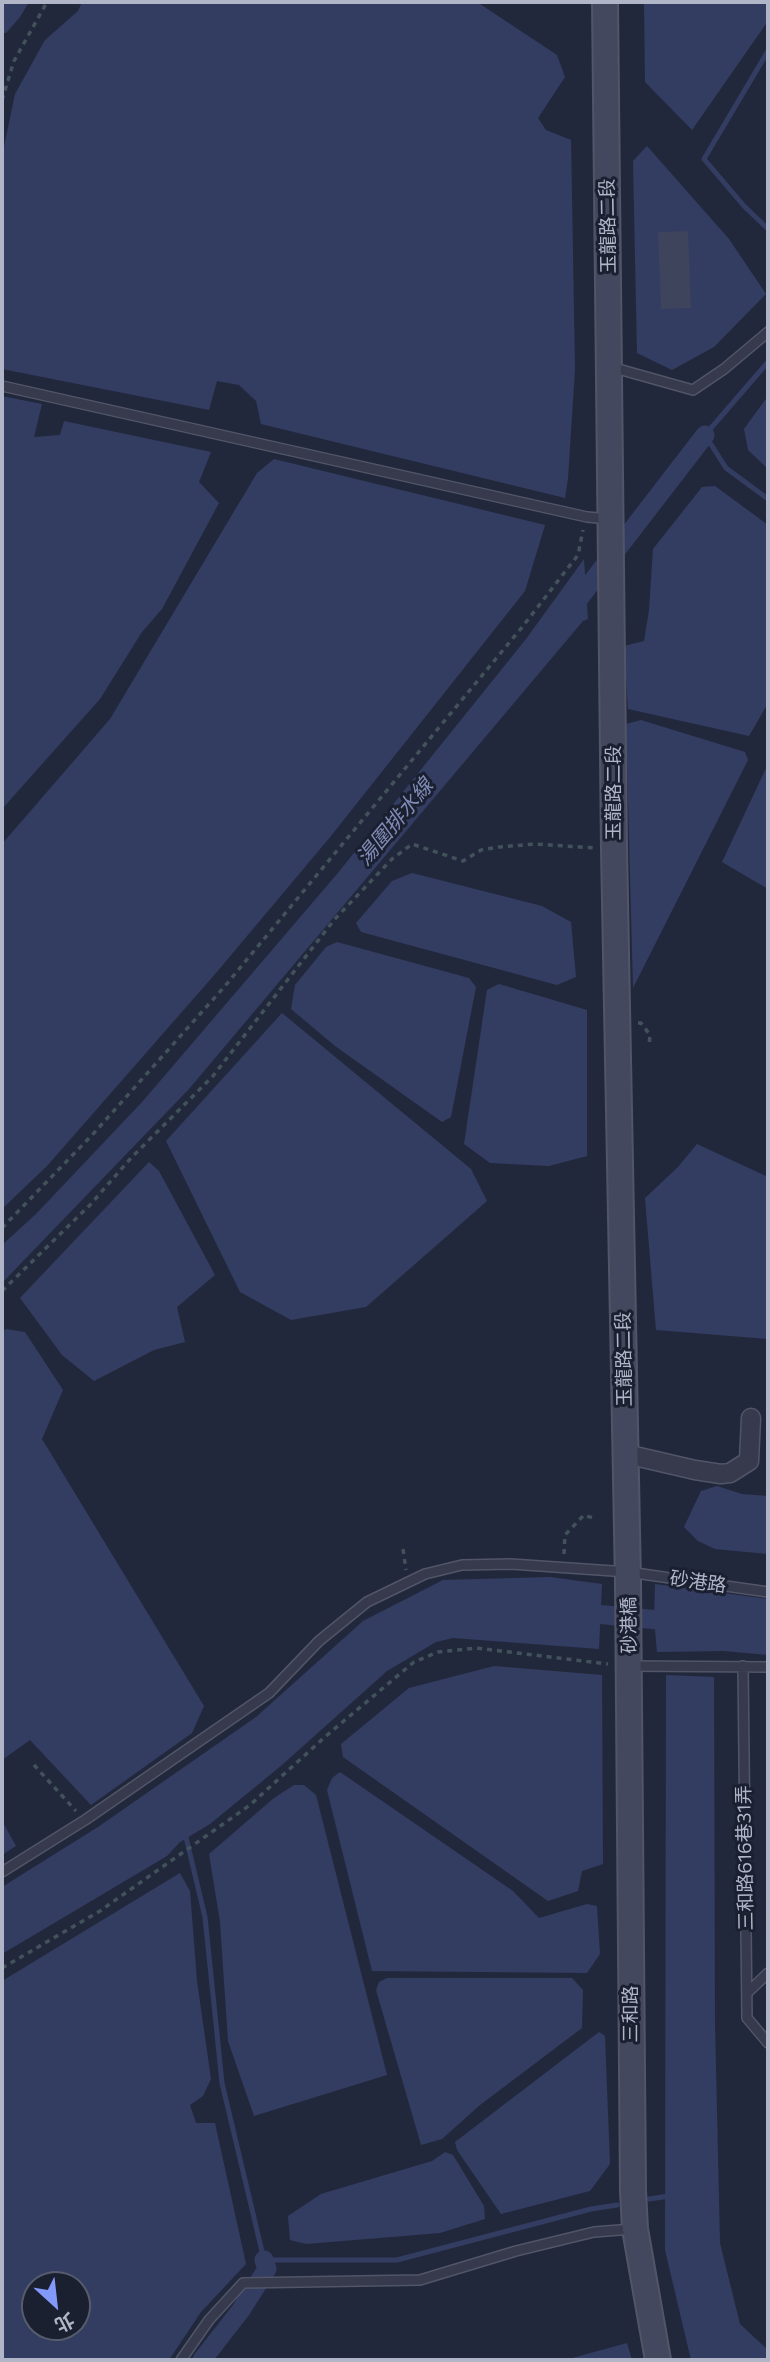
<!DOCTYPE html>
<meta charset="utf-8">
<style>
body{margin:0}
#map{position:relative;width:770px;height:2362px;overflow:hidden;background:#22283c;font-family:Commissioner,"Noto Sans TC",sans-serif}
canvas{display:block}
.frame{position:absolute;inset:0;border:4px solid #b1b5c8;pointer-events:none}
.north{position:absolute;left:21px;top:2271px;width:70px;height:70px;box-sizing:border-box;background:#1b2031;border:2px solid #575c6d;border-radius:50%;rotate:153deg;font-size:19px;font-weight:700;line-height:28px;text-align:center;color:#b1b5c8}
.north::after{content:'';display:block;margin:auto;width:24px;height:32px;background:#8399fa;clip-path:polygon(50% 0,100% 100%,50% 72%,0 100%)}
</style>
<div id="map">
<canvas width="770" height="2362"></canvas>
<div class="frame"></div>
<div class="north">北</div>
</div>
<script>
const ctx = document.querySelector('canvas').getContext('2d');
ctx.lineJoin = 'round';
function fillPath(path, color) { ctx.fillStyle = color; ctx.fill(path, 'evenodd'); }
const shape = rows => new Path2D(rows.map(r => 'M' + r).join(''));
function trace(path, color, width, dash) { ctx.strokeStyle = color; ctx.lineWidth = width; ctx.lineCap = dash ? 'butt' : 'round'; ctx.setLineDash(dash || []); ctx.stroke(path); }
function label(font, color, halo, rows, align = 'center') {
  ctx.font = font + ' Commissioner,"Noto Sans TC",sans-serif'; ctx.lineWidth = 6; ctx.setLineDash([]); ctx.textBaseline = 'middle'; ctx.strokeStyle = halo; ctx.fillStyle = color; for (const [text, x, y, turn = 0] of rows) {
    ctx.save(); ctx.translate(x, y); ctx.rotate((+turn || 0) * Math.PI / 180); ctx.textAlign = isNaN(turn) ? turn : align; if (halo) ctx.strokeText(text, 0, 0); ctx.fillText(text, 0, 0); ctx.restore();
  }
}
fillPath(shape([
 [2,2,29,2,20,17,6,33,2,33],
 [82,2,477,2,557,55,565,77,538,118,546,130,571,140,575,369,568,478,565,498,261,424,256,401,239,385,217,381,209,410,2,369,2,156,15,94,45,40,78,11],
 [644,2,768,2,768,21,692,130,645,82],
 [647,146,729,239,766,294,714,347,672,370,637,353,633,161],
 [2,396,42,404,34,437,60,435,64,421,211,452,199,482,219,503,162,609,142,632,100,699,2,809],
 [768,396,768,469,748,450,744,429],
 [274,459,545,525,525,591,331,836,216,973,47,1166,2,1209,2,844,110,719,257,473],
 [715,486,768,525,768,703,749,736,628,709,624,646,644,641,649,610,653,549,702,487],
 [584,559,588,619,583,621,189,1089,2,1283,2,1245,36,1214,143,1101,337,874,526,639],
 [641,720,745,752,748,760,633,988,626,724],
 [768,764,768,889,722,862],
 [412,873,542,906,571,922,576,977,557,985,361,932,356,923,392,881],
 [337,942,469,978,476,987,451,1117,442,1122,335,1046,291,1009,295,985,326,947],
 [499,984,587,1010,587,1156,549,1166,490,1163,464,1144,487,990],
 [282,1013,471,1169,487,1201,366,1307,291,1320,240,1292,166,1141],
 [697,1144,768,1177,768,1339,656,1330,645,1198,678,1167],
 [149,1162,159,1171,215,1275,177,1307,185,1342,154,1350,94,1381,62,1355,20,1298],
 [6,1329,25,1332,63,1390,42,1439,204,1706,192,1733,91,1805,30,1740,2,1760,2,1332],
 [717,1486,742,1494,768,1496,768,1554,715,1549,698,1541,684,1527,701,1491],
 [550,1577,602,1584,599,1649,453,1638,436,1642,387,1671,282,1765,210,1824,180,1842,167,1856,2,1954,2,1887,98,1827,256,1717,363,1621,443,1580],
 [655,1584,768,1599,768,1655,724,1651,657,1652,654,1619],
 [494,1666,602,1675,603,1864,582,1871,578,1891,548,1901,343,1757,341,1744,409,1688],
 [666,1675,714,1677,715,2024,720,2243,740,2324,768,2350,768,2360,691,2360,665,2250],
 [340,1772,513,1891,539,1918,587,1904,597,1906,600,1954,587,1973,372,1971,327,1790,332,1778],
 [294,1785,304,1785,316,1795,387,2075,254,2116,228,2041,220,1922,209,1854,274,1798],
 [2,1821,16,1846,2,1855],
 [180,1873,190,1891,197,1981,211,2079,203,2096,190,2105,196,2123,215,2123,246,2264,201,2312,169,2360,2,2360,2,1981],
 [35,2285,77,2285,77,2327,35,2327],
 [387,1978,572,1978,583,1990,582,2028,480,2105,442,2139,421,2145,376,1990,379,1982],
 [599,2032,605,2036,610,2164,590,2191,501,2214,457,2150,455,2142],
 [445,2152,453,2155,484,2206,485,2219,440,2233,306,2244,290,2240,288,2216,321,2194,432,2161],
 [627,2343,632,2360,565,2360]
]), '#333d62');
trace(shape([
 [768,51,704,159,744,206,768,229],
 [768,362,705,435,726,468,768,499],
 [185,1833,205,1917,222,2083,264,2260,397,2260,591,2209,617,2205],
 [649,2199,669,2196]
]), '#333d62', 5);
trace(shape([
 [571,609,705,435],
 [574,1612,680,1622],
 [202,2360,241,2310,267,2269,264,2260]
]), '#333d62', 19);
fillPath(shape([
 [688,231,691,308,661,309,658,232]
]), '#3e445c');
const service = shape([
 [611,367,693,390,724,369,768,332],
 [2,386,587,517,610,519],
 [630,1666,768,1667],
 [743,1666,747,2018,768,2043],
 [2,1872,85,1820,269,1693,319,1641,367,1602,425,1574,462,1565,511,1564,628,1572,768,1592],
 [747,1993,768,1973],
 [181,2360,209,2320,243,2283,420,2280,516,2251,594,2232,633,2229]
]);
const minor = shape([
 [626,1454,695,1470,721,1474,730,1473,749,1461,751,1418]
]);
const secondary = shape([
 [605,2,614,849,628,1583,633,2191,635,2229,658,2360]
]);
trace(service, '#515567', 12);
trace(minor, '#515567', 21);
trace(secondary, '#515567', 28);
trace(shape([
 [2,100,14,61,47,2],
 [638,1023,641,1023,650,1035,649,1046],
 [2,1228,94,1133,225,986,523,626,578,555,583,530],
 [2,1291,90,1205,131,1158,213,1076,334,920,392,859,412,844,463,861,481,850,499,847,535,844,595,848],
 [403,1549,406,1570],
 [564,1554,565,1535,584,1515,593,1518],
 [34,1765,76,1811],
 [2,1968,100,1911,250,1805,326,1736,414,1662,438,1652,476,1648,608,1664]
]), '#42525a', 3.5, [5, 5]);
trace(service, '#363a4c', 9);
trace(minor, '#363a4c', 18);
trace(secondary, '#44485f', 24);
label('19px', '#b1b5c8', '#1b2031', [
 ["玉龍路二段",608,226,-91],
 ["玉龍路二段",614,793,-90],
 ["玉龍路二段",624,1359,-91],
 ["砂港路",698,1582,8],
 ["砂港橋",629,1625,-91],
 ["三和路616巷31弄",745,1858,-91],
 ["三和路",631,2014,-90]
]);
label('italic 21px', '#808bb5', '#1b2031', [
 ["湯圍排水線",395,822,-50]
]);
</script>
